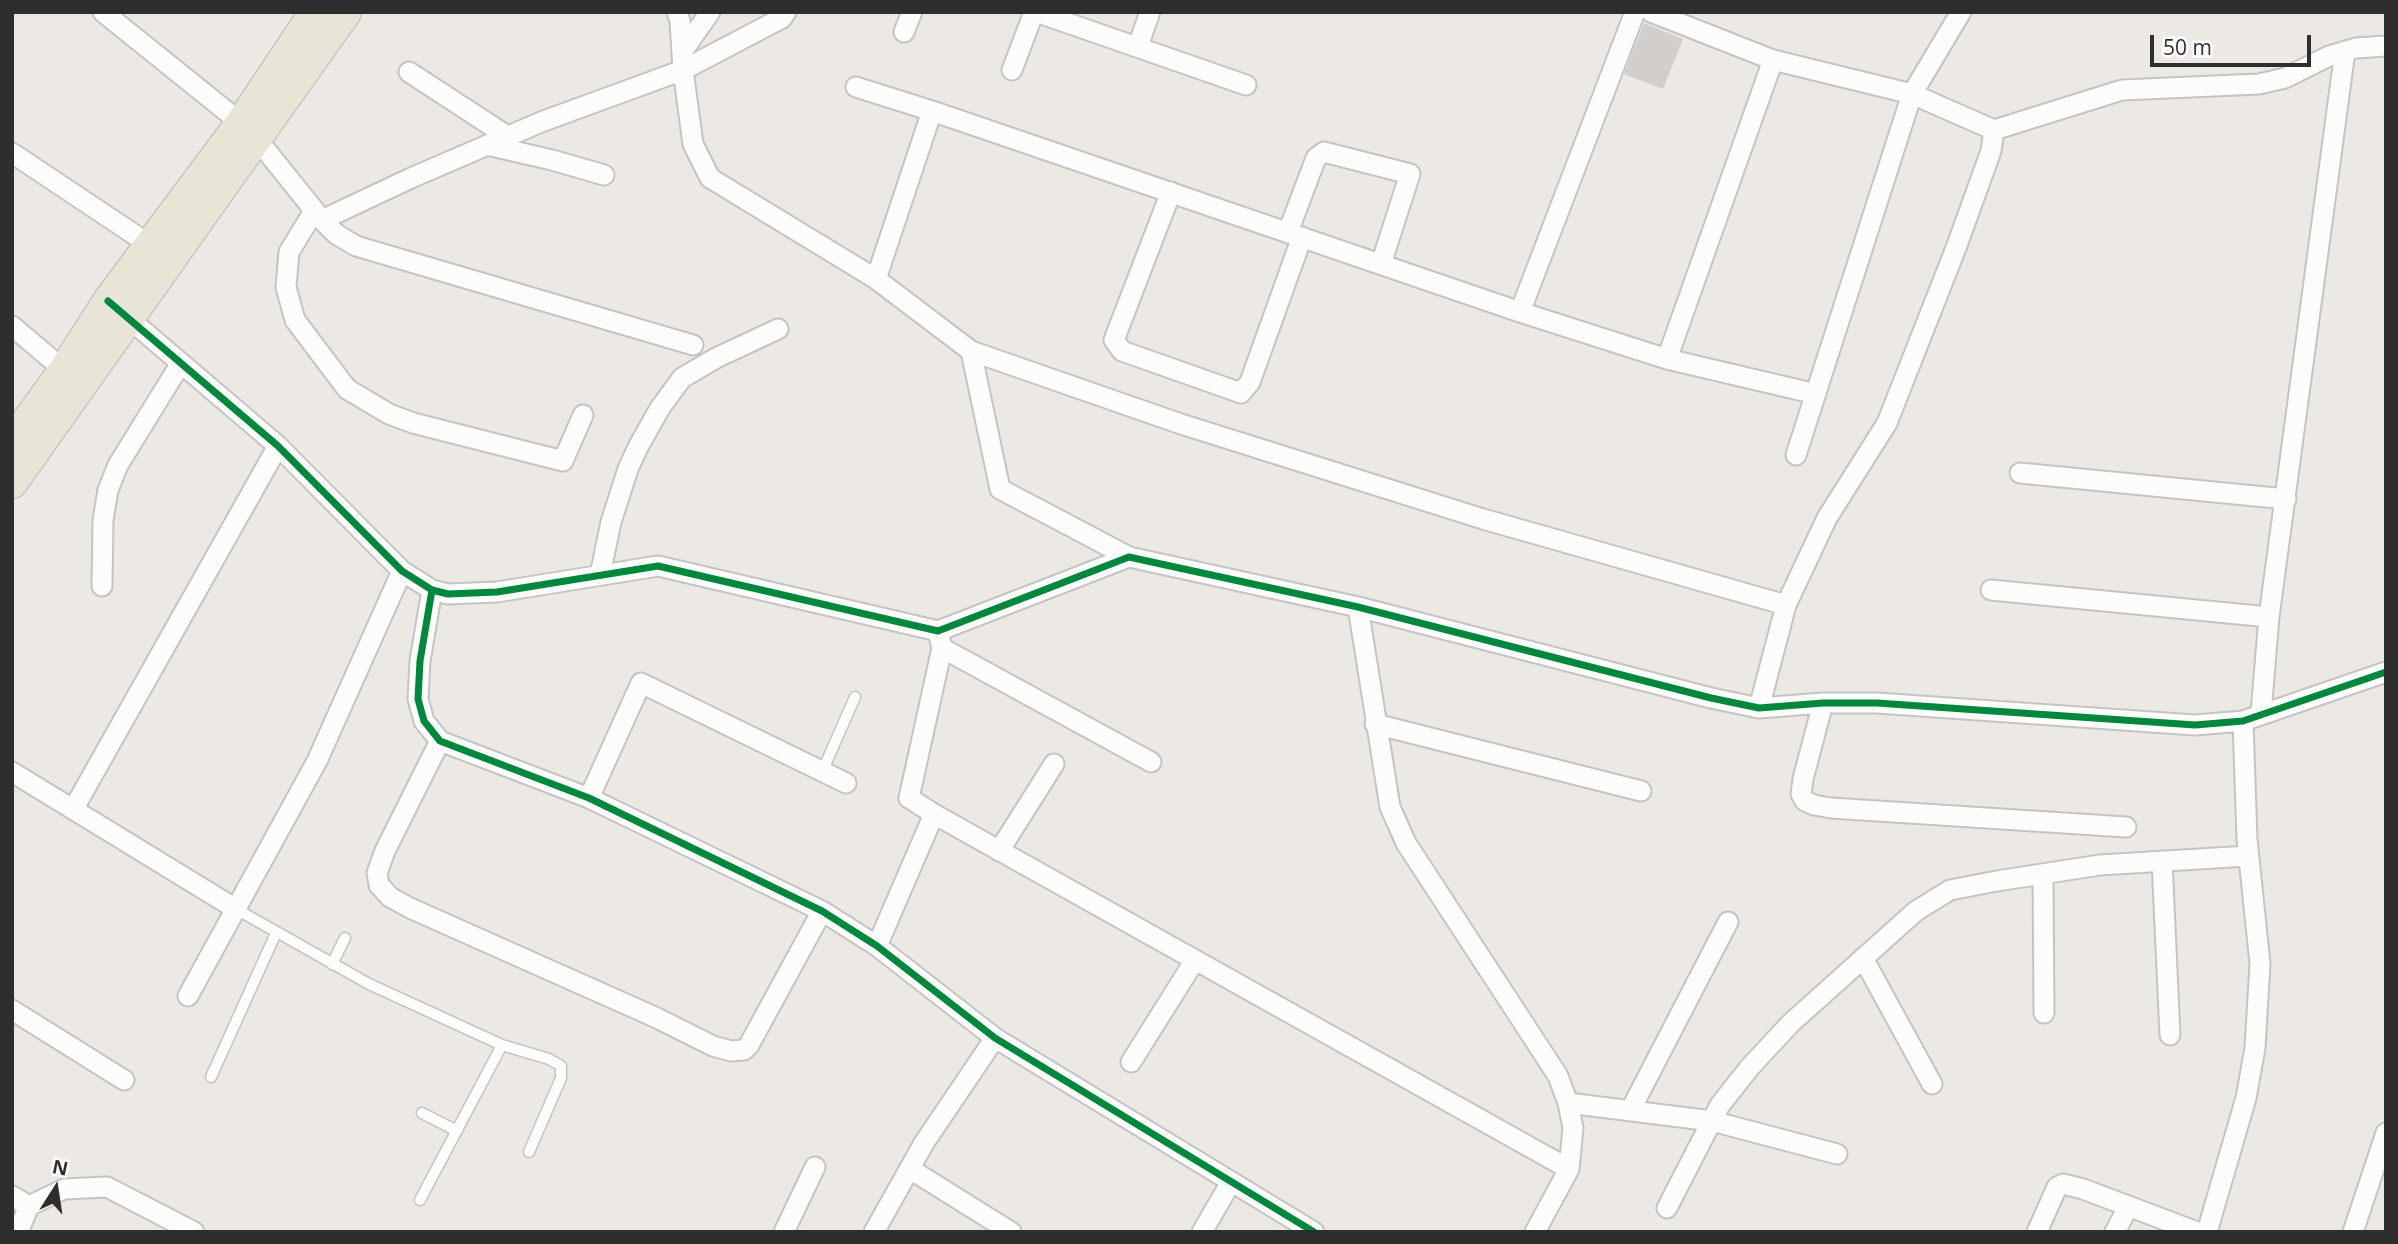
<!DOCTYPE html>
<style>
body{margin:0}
#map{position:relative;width:2398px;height:1244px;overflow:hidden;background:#ece8e4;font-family:"Open Sans",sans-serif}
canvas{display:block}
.frame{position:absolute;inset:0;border:14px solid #2e2e2e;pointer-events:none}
.north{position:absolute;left:21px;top:1153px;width:70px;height:70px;-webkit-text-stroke:5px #fff;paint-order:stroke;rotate:12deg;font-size:19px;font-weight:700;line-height:28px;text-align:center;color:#2e2e2e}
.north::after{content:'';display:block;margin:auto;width:24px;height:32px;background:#2e2e2e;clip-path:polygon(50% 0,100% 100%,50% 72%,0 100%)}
.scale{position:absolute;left:2150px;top:35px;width:161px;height:32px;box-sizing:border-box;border:4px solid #2e2e2e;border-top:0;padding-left:9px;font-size:21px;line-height:24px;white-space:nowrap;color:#2e2e2e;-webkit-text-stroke:5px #fff;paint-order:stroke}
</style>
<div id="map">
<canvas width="2398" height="1244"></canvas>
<div class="frame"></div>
<div class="north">N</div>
<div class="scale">50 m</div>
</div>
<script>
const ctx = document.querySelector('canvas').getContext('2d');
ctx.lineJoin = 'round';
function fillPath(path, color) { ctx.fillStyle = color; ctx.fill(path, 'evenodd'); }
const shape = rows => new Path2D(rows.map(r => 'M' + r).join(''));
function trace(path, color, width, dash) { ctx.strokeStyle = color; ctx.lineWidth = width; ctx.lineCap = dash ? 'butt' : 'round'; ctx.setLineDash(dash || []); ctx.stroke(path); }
fillPath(shape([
 [1644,23,1683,39,1663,89,1624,74]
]), '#d1cecb');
const lane = shape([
 [822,772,855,697],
 [236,909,369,984,502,1045,549,1059,561,1066,561,1078,529,1152],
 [332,964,345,938],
 [211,1077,276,933],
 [422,1113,457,1131],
 [420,1200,502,1045]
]);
const street = shape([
 [103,12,241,123,257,139,322,220,336,234,356,246,693,345],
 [677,12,680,21,683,70,693,144,710,178,876,279,971,351,1181,424,1483,519,1786,605],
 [1036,12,1246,85],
 [1651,12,1773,60,1912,94,1796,455],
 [904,32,912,12],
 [1138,46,1150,12],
 [682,52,710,12],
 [1012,70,1034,12],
 [409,72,507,136],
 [856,87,932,111,1520,312,1667,359,1816,394],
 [1994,130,2122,90,2259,84,2285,78,2329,56,2356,48,2386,46],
 [487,145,552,160,604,175],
 [12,153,150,245],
 [1171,192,1114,340,1122,351,1241,393,1250,382,1302,237],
 [314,211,289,252,286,287,295,320,347,389,389,414,413,423,563,461,583,415],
 [322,220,411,178,541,122,683,70,782,18,786,12],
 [1288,232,1316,158,1324,152,1410,174,1381,264],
 [876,279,932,111],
 [120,311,278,446,402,571,432,590,448,594,497,592,658,566,938,631,1129,557,1358,607,1711,698,1759,708,1823,703,1877,703,2195,725,2243,721,2386,672],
 [1520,312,1635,12],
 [12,326,64,370],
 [971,351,1000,489,1129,557],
 [1667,359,1773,60],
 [2020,473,2286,499],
 [600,575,611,522,628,469,638,447,660,408,682,378,716,358,778,329],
 [102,586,103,520,108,490,118,465,181,363],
 [432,590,420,661,418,699,424,721,440,741,589,798,822,911,877,946,995,1038,1314,1232],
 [1991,590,2269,617],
 [1358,607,1390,807,1406,843,1558,1076,1568,1103,1573,1128,1569,1169,1535,1232],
 [942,648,1151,762],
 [1823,703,1803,779,1801,794,1805,801,1814,805,1831,808,2126,827],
 [1759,708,1786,605,1827,518,1887,423,1956,248,1991,151,1994,130,1912,94,1961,12],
 [2261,713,2269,617,2345,51],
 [1375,724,1641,791],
 [440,741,385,851,377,873,379,885,390,897,410,908,657,1018,713,1046,731,1051,744,1050,749,1045,822,911],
 [12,772,236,909],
 [589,798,641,683,846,783],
 [74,808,278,446],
 [934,814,1569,1169],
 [999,851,1054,764],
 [2162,861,2170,1035],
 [2043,875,2044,1013],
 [877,946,934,814,909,798,942,648,938,631],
 [1863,958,1932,1084],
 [188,996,317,761,402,571],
 [12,1010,124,1080],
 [1131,1062,1195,960],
 [1568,1103,1712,1121,1837,1154],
 [1630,1111,1728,922],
 [910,1169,1011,1232],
 [12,1196,29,1206,18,1232],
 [29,1206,64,1189,107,1187,194,1232],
 [1667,1208,1720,1105,1750,1067,1791,1023,1916,911,1950,890,1997,881,2100,865,2248,856],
 [784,1232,815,1167],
 [874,1232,924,1143,995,1038],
 [1202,1232,1231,1182],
 [2037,1232,2057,1187,2063,1184,2083,1189,2197,1232],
 [2115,1232,2128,1207],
 [2207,1232,2246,1098,2255,1048,2260,964,2247,839,2243,721],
 [2353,1232,2386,1133]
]);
const primary = shape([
 [12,442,64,370,108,301,241,123,315,12],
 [12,483,346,12]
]);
trace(lane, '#c5c4c5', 13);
trace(street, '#c5c4c5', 23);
trace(primary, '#c6c5c4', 33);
trace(lane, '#fcfcfb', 10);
trace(street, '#fcfcfb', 19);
trace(primary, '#e8e4d6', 30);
trace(shape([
 [108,301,278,446,402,571,432,590,448,594,497,592,658,566,938,631,1129,557,1358,607,1711,698,1759,708,1823,703,1877,703,2195,725,2243,721,2386,672],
 [432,590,420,661,418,699,424,721,440,741,589,798,822,911,877,946,995,1038,1314,1232]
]), '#00873e', 7);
</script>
